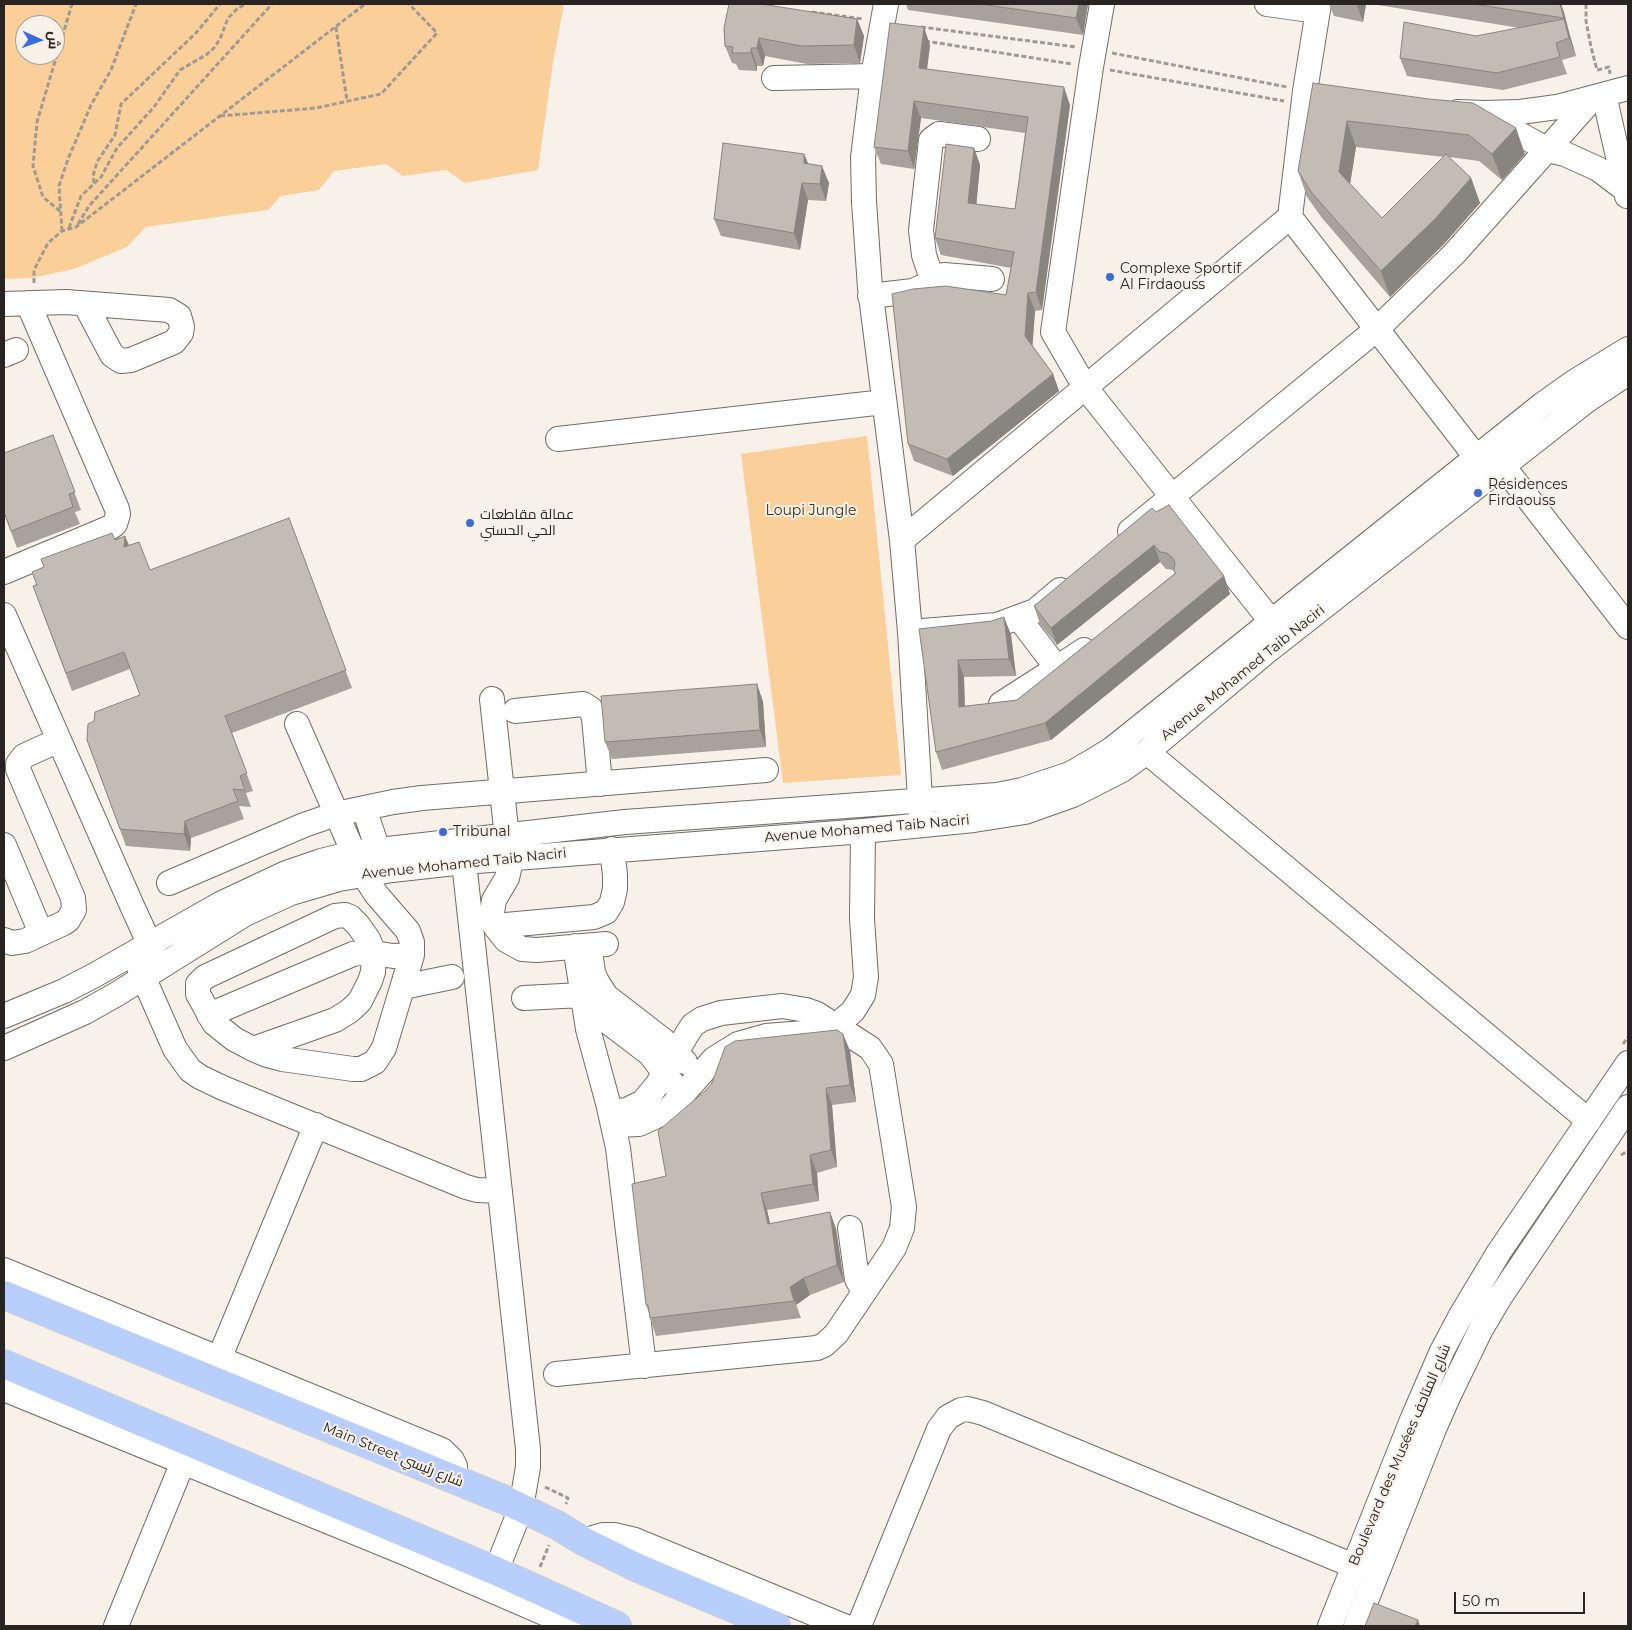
<!DOCTYPE html>
<meta charset="utf-8">
<style>
body{margin:0}
#map{position:relative;width:1632px;height:1630px;overflow:hidden;background:#f8f1e9;font-family:Montserrat,Cairo,sans-serif}
canvas{display:block}
.frame{position:absolute;inset:0;border:5px solid #272421;pointer-events:none}
.north{position:absolute;left:15px;top:15px;width:50px;height:50px;box-sizing:border-box;background:#f8f1e9;border:1px solid #a49f99;border-radius:50%;rotate:92deg;font-size:14px;font-weight:700;line-height:20px;text-align:center;color:#272421}
.north::after{content:'';display:block;margin:auto;width:18px;height:22px;background:#3a6bdb;clip-path:polygon(50% 0,100% 100%,50% 72%,0 100%)}
.scale{position:absolute;left:1454px;top:1592px;width:131px;height:22px;box-sizing:border-box;border:2px solid #272421;border-top:0;padding-left:6px;font-size:15px;line-height:18px;white-space:nowrap;color:#272421;-webkit-text-stroke:4px #f8f1e9;paint-order:stroke}
</style>
<div id="map">
<canvas width="1632" height="1630"></canvas>
<div class="frame"></div>
<div class="north">ش</div>
<div class="scale">50 m</div>
</div>
<script>
const ctx = document.querySelector('canvas').getContext('2d');
ctx.lineJoin = 'round';
function fillPath(path, color) { ctx.fillStyle = color; ctx.fill(path, 'evenodd'); }
const shape = rows => new Path2D(rows.map(r => 'M' + r).join(''));
function trace(path, color, width, dash) { ctx.strokeStyle = color; ctx.lineWidth = width; ctx.lineCap = dash ? 'butt' : 'round'; ctx.setLineDash(dash || []); ctx.stroke(path); }
function label(font, color, halo, rows, align = 'center') {
  ctx.font = font + ' Montserrat,Cairo,sans-serif'; ctx.lineWidth = 4; ctx.setLineDash([]); ctx.textBaseline = 'middle'; ctx.strokeStyle = halo; ctx.fillStyle = color; for (const [text, x, y, turn = 0] of rows) {
    ctx.save(); ctx.translate(x, y); ctx.rotate((+turn || 0) * Math.PI / 180); ctx.textAlign = isNaN(turn) ? turn : align; if (halo) ctx.strokeText(text, 0, 0); ctx.fillText(text, 0, 0); ctx.restore();
  }
}
fillPath(shape([
 [4,4,564,4,553,63,538,170,465,183,446,170,403,176,386,164,334,171,319,190,281,196,268,210,146,227,127,247,74,269,32,278,4,279],
 [25,25,55,25,55,55,25,55],
 [867,436,901,775,783,783,741,454]
]), '#fbcf9a');
const minor = shape([
 [886,4,873,76,863,157,864,202,870,288,902,540,910,632,921,816],
 [1102,4,1091,67,1053,332,1085,387,1271,621],
 [1267,4,1317,11],
 [774,78,873,76],
 [1604,95,1627,196],
 [1458,112,1484,113,1520,112,1557,107,1628,88],
 [1489,117,1548,150,1565,154,1598,169,1626,190],
 [1290,217,1476,457],
 [932,279,924,255,921,230,931,140,939,134,978,139],
 [870,296,913,291,926,285,932,279,944,275,992,279],
 [4,304,66,302,169,310,179,316,182,327,181,333,174,342,131,360,121,361,112,355,85,304],
 [4,355,16,350],
 [558,439,884,402],
 [1503,466,1628,627],
 [1130,531,1377,329,1454,254,1593,98],
 [902,540,1290,217,1305,91,1319,4],
 [4,572,111,527,115,524,118,514,117,509,28,303],
 [4,615,133,908,156,958],
 [1019,618,1057,668,1084,650],
 [910,632,997,625,1035,611,1060,590],
 [492,699,510,865,507,878,494,900,492,913,495,926,506,940,522,949,537,950,606,944],
 [1001,704,1057,668],
 [515,711,583,704,591,709,594,718,600,784],
 [1147,752,1589,1121],
 [364,808,378,850],
 [4,845,41,933],
 [464,862,528,1449,528,1467,521,1508,496,1571],
 [169,883,304,825,336,814,393,802,422,798,766,770],
 [495,926,594,917,606,912,612,902,615,889,615,875,612,849],
 [4,940,12,943,25,941,64,923,68,920,74,910,73,898,18,769,18,764,24,756,59,740],
 [575,946,588,1029,608,1103,618,1148,644,1366],
 [590,951,593,972,596,980,606,996,663,1040,685,1062],
 [138,965,175,1049,190,1070,200,1077,223,1088,466,1187,477,1190,500,1191],
 [403,987,452,977],
 [524,998,582,995],
 [583,1003,650,1054,672,1083],
 [209,1015,353,954,367,952,393,956,412,955],
 [4,1016,64,991,93,976,222,903,286,873,321,861,353,853,625,822,997,795,1022,790,1070,774,1091,762,1112,749,1543,404,1574,382,1628,349],
 [4,1048,85,1012,117,994,245,914,291,893,339,879,392,870,464,862,863,831,974,820,1025,812,1073,795,1122,770,1147,752,1266,652,1563,419,1586,401,1628,373],
 [253,1049,335,1020,348,1012,354,1007,360,1001,370,981,373,972,374,953,368,939,358,925,350,917,345,915,335,916,205,977,198,984,198,994,214,1023,234,1039,253,1049,267,1055,282,1059,353,1069,361,1069,375,1062,384,1048,412,955,412,942,408,931,376,894,363,874,297,724],
 [614,1125,639,1124,663,1113,673,1105,714,1059,738,1044,766,1036,818,1032,828,1029,837,1025,853,1011,863,995,866,977,862,919,863,831],
 [850,1228,857,1279,864,1292],
 [4,1270,442,1450,452,1460,455,1466,455,1480],
 [219,1359,316,1125],
 [556,1374,817,1348,824,1345,836,1334,894,1248,902,1228,904,1207,881,1064,870,1048,817,1014,806,1010,782,1006,721,1013,702,1019,693,1025,687,1034,657,1085,643,1102,627,1110,611,1112],
 [4,1389,405,1553,574,1626],
 [583,1541,603,1535,614,1535,635,1540,844,1626],
 [116,1626,183,1462],
 [859,1626,939,1429,948,1417,961,1410,968,1409,983,1413,1354,1566],
 [1330,1626,1412,1420,1442,1351,1460,1317,1499,1252,1628,1063],
 [1356,1626,1434,1429,1449,1395,1481,1329,1500,1297,1628,1107]
]);
const major = shape([
 [4,1295,505,1500,557,1525,583,1541,640,1569,776,1626],
 [4,1364,496,1571,617,1626]
]);
trace(minor, '#726c65', 26);
trace(major, '#cfcfce', 30);
trace(shape([
 [1586,4,1586,21,1591,47,1597,70,1609,67,1610,74],
 [812,12,863,19],
 [336,27,347,101],
 [921,27,1076,47],
 [925,41,1072,64],
 [1112,53,1287,87],
 [1110,70,1284,101],
 [220,116,316,108,381,94,437,33,409,4],
 [94,183,93,176,97,162,115,135,121,104,196,33,220,4],
 [60,211,43,197,33,166,37,122,72,4],
 [78,224,89,206,272,4],
 [69,228,81,196,101,177,117,148,154,107,180,70,206,55,214,48,220,39,228,18,238,8,246,4],
 [62,231,59,186,68,159,91,105,111,70,136,4],
 [34,283,34,270,48,243,62,231,76,227,365,4],
 [1623,1044,1628,1037],
 [1621,1155,1628,1151],
 [545,1487,568,1498,566,1504],
 [540,1567,549,1545]
]), '#9f9a94', 3, [5, 2.5]);
trace(minor, '#fff', 24);
trace(major, '#b8cffd', 28);
fillPath(shape([
 [906,4,1088,4,1083,35,908,10],
 [1329,4,1366,4,1363,22,1334,16],
 [1372,4,1561,4,1576,56,1562,60,1567,74,1503,90,1407,76,1400,58,1476,36,1520,28],
 [857,19,864,36,860,63,807,64,765,56,763,66,757,66,757,71,739,70,736,64,732,63,725,46,724,28],
 [930,45,927,69,1070,105,1042,310,1035,311,1032,345,1053,374,1059,391,953,476,914,461,908,444,1006,295,1011,268,941,255,935,238,974,148,980,165,976,204,1015,209,1025,133,921,118,914,169,881,164,874,147],
 [1313,83,1525,154,1502,180,1479,161,1449,157,1471,178,1480,203,1444,244,1390,297,1322,218,1307,197,1298,171],
 [1356,147,1444,157,1382,218,1350,184],
 [804,154,808,163,829,183,826,201,808,200,800,250,721,236,714,219],
 [53,435,81,510,75,512,80,524,17,548,4,513],
 [1152,508,1224,576,1230,594,1051,740,942,770,936,752,919,629,992,621,1004,617,1011,635,1016,676,964,677,965,706,1017,700,1175,573,1173,570,1166,569,1160,562,1057,645,1040,624,1034,606],
 [289,518,352,688,232,733,253,791,246,793,251,807,239,806,244,819,191,838,190,851,126,846,87,740,94,721,140,695,130,669,72,691,33,586,115,540,125,536,129,545,150,570],
 [757,684,763,702,766,747,612,759,605,742],
 [843,1034,850,1051,856,1102,832,1105,837,1167,817,1173,819,1201,767,1210,770,1224,830,1212,836,1229,844,1282,810,1295,796,1305,801,1318,656,1336,650,1318,649,1313,646,1305,666,1176]
]), '#a8a29c');
fillPath(shape([
 [1079,4,1088,4,1083,35,1076,18],
 [1357,4,1366,4,1363,22,1357,5],
 [1560,4,1561,4,1564,12,1570,36,1564,18],
 [857,19,864,36,860,63,854,45],
 [1564,19,1570,36,1576,56,1569,38],
 [924,27,930,45,925,85,919,68],
 [759,38,765,56,763,66,757,48],
 [751,48,757,66,757,71,751,53],
 [1064,87,1070,105,1042,310,1036,292],
 [914,101,921,118,914,169,908,151],
 [1347,121,1356,147,1348,197,1339,172],
 [1516,128,1525,154,1502,180,1492,154],
 [974,148,980,165,975,220,968,203],
 [804,154,811,171,804,163],
 [822,166,829,183,826,201,820,184],
 [1471,178,1480,203,1444,244,1390,297,1381,271],
 [802,183,808,200,800,250,794,233],
 [1028,293,1035,311,1032,353,1025,336],
 [1053,374,1059,391,953,476,947,459],
 [125,536,132,554,124,547],
 [1154,545,1160,562,1057,645,1051,628],
 [1224,576,1230,594,1051,740,1045,723],
 [1004,617,1011,635,1016,676,1009,659],
 [958,660,964,677,965,724,959,707],
 [757,684,763,702,766,747,760,730],
 [185,821,191,838,190,851,184,834],
 [843,1034,850,1051,856,1102,850,1085],
 [826,1088,832,1105,837,1167,831,1150],
 [810,1155,817,1173,819,1201,813,1184],
 [761,1193,767,1210,774,1241,768,1224],
 [830,1212,836,1229,844,1282,837,1265],
 [804,1278,810,1295,796,1305,801,1318,790,1287],
 [1418,1620,1420,1626,1415,1626]
]), '#88847f');
const building = shape([
 [729,4,761,4,857,19,854,45,801,46,759,38,757,48,751,48,751,53,732,53,733,47,725,46,724,28,729,4],
 [980,4,1079,4,1076,18,980,4],
 [1473,4,1560,4,1564,18,1473,4],
 [1564,19,1569,38,1556,43,1560,57,1497,73,1400,58,1404,22,1476,36,1564,19],
 [890,23,924,27,919,68,1064,87,1036,292,1028,293,1025,336,1053,374,947,459,908,444,892,294,913,289,946,286,1006,295,1014,252,935,238,946,144,974,148,968,203,1015,209,1028,117,914,101,908,151,874,147,890,23],
 [1313,83,1429,99,1473,103,1516,128,1492,154,1469,135,1347,121,1339,172,1382,218,1446,154,1471,178,1435,219,1381,271,1312,193,1298,171,1313,83],
 [723,143,804,154,804,163,822,166,820,184,802,183,794,233,714,219,723,143],
 [53,435,75,492,69,494,73,507,11,531,4,512,4,453,53,435],
 [1169,505,1224,576,1045,723,936,752,919,629,992,621,1004,617,1009,659,958,660,959,707,1017,700,1176,573,1174,571,1175,563,1173,558,1167,553,1160,552,1154,545,1051,628,1034,606,1152,508,1156,512,1169,505],
 [289,518,346,670,225,716,247,773,240,776,245,790,233,789,238,801,185,821,184,834,120,829,87,740,88,724,94,721,95,712,140,695,124,652,66,673,33,586,37,585,32,572,44,567,41,559,112,533,115,540,125,536,124,547,139,542,150,570,289,518],
 [757,684,760,730,605,742,601,696,757,684],
 [837,1030,843,1034,850,1085,826,1088,831,1150,810,1155,813,1184,761,1193,768,1224,830,1212,837,1265,804,1278,790,1287,794,1301,650,1318,648,1305,646,1305,632,1184,666,1176,658,1131,705,1091,712,1083,725,1047,735,1041,837,1030],
 [1374,1603,1418,1620,1415,1626,1365,1626,1374,1603]
]);
fillPath(building, '#c3bcb5');
trace(building, '#88847f', 1);
for (const [x, y, r, color] of [
 [1110,277,5,"#3a6bdb"],
 [1478,493,5,"#3a6bdb"],
 [470,523,5,"#3a6bdb"],
 [443,832,5,"#3a6bdb"]
]) { const dot = new Path2D(); dot.arc(x, y, r, 0, 2 * Math.PI); ctx.fillStyle = color; ctx.fill(dot); trace(dot, '#f8f1e9', 2); }
label('14px', '#272421', '#f8f1e9', [
 ["Complexe Sportif",1120,269],
 ["Al Firdaouss",1120,285],
 ["Résidences",1488,485],
 ["Firdaouss",1488,501],
 ["عمالة مقاطعات",480,515],
 ["الحي الحسني",480,531],
 ["Tribunal",453,832]
], 'left');
label('14px', '#452e0e', '#f8f1e9', [
 ["Loupi Jungle",811,511]
]);
label('14px', '#272421', '#f8f1e9', [
 ["Avenue Mohamed Taib Naciri",1243,673,-39],
 ["Avenue Mohamed Taib Naciri",867,829,-5],
 ["Avenue Mohamed Taib Naciri",464,864,-6],
 ["Main Street شارع رئيسي",393,1455,22],
 ["Boulevard des Musées شارع المتاحف",1400,1455,-67]
]);
</script>
